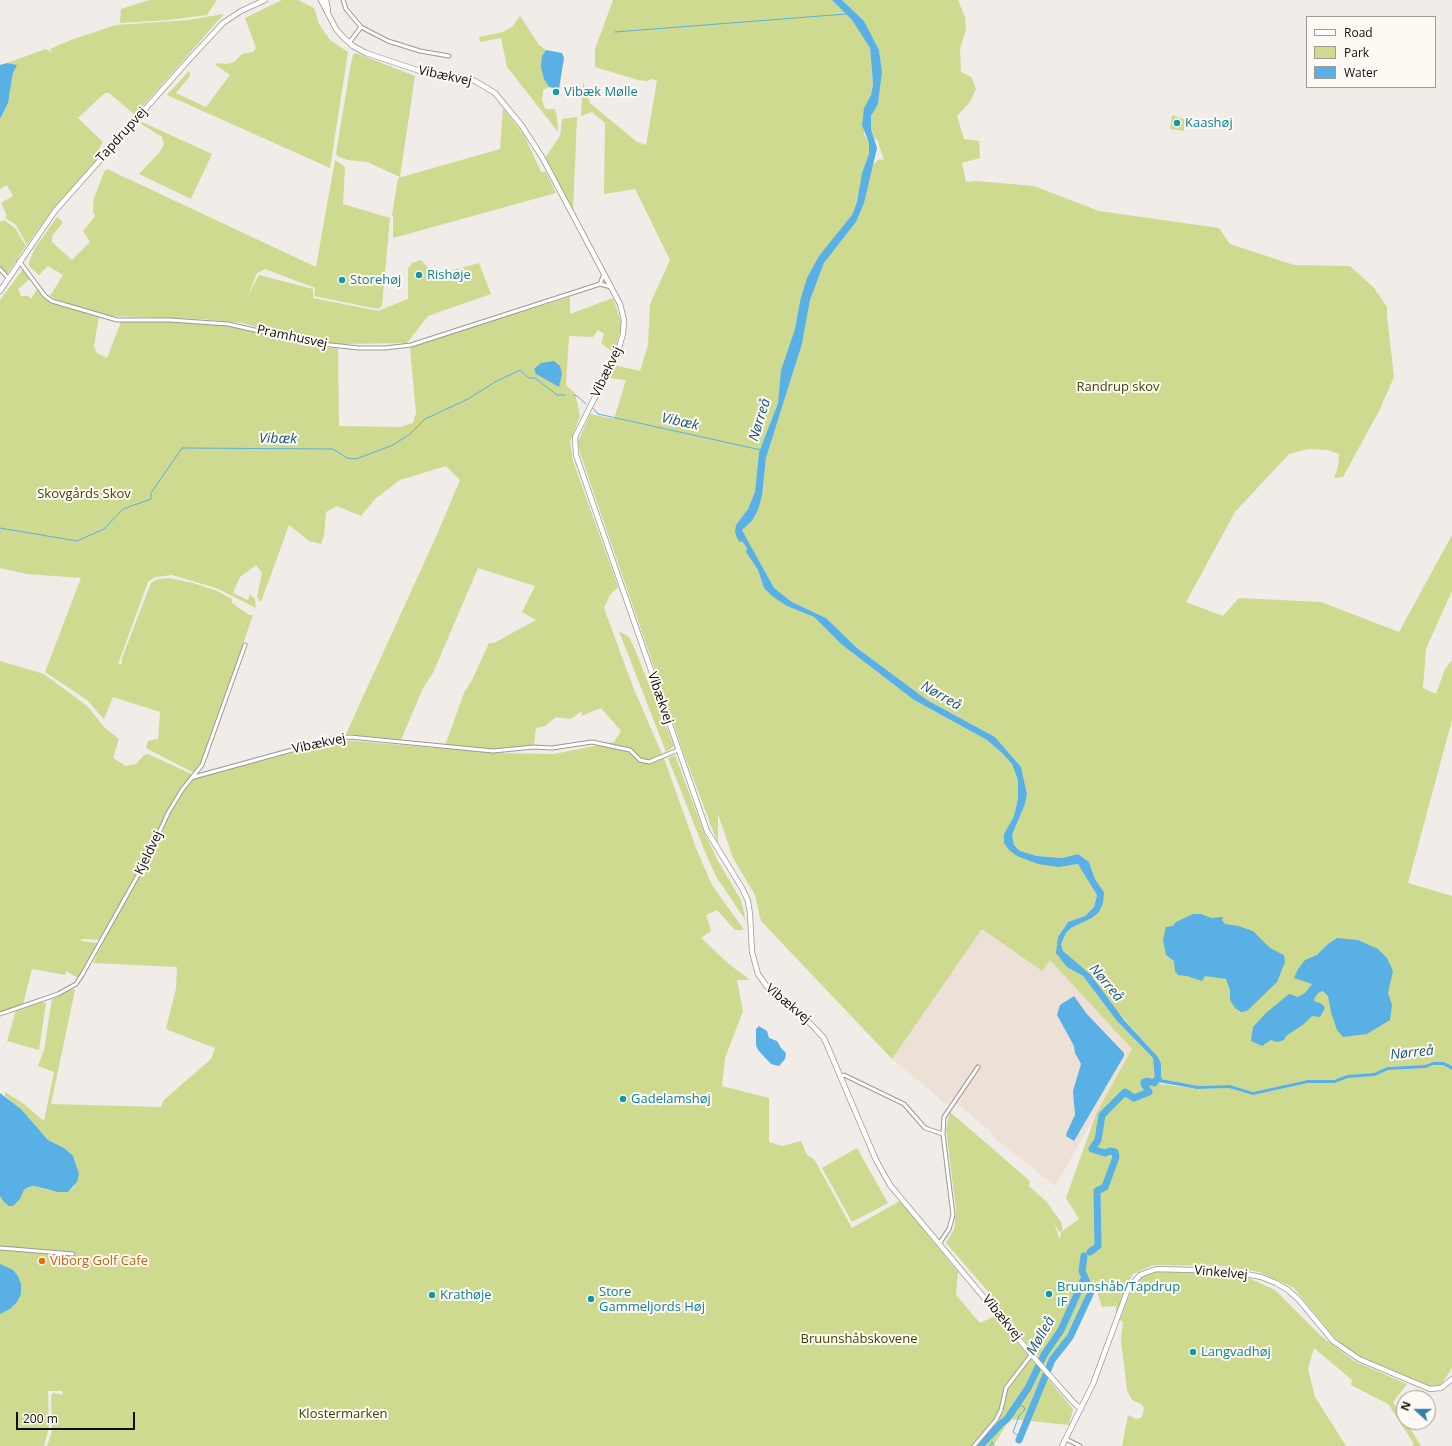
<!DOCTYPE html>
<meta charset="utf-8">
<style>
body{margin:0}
#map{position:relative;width:1452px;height:1446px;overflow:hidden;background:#f1ece7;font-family:"Open Sans",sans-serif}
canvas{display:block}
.legend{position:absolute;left:1306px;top:16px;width:130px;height:72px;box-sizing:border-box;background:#fff9f4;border:1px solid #9f9b97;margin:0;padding:5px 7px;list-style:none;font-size:12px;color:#100e0c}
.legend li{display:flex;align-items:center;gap:8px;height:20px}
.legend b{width:20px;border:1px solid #9f9b97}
.north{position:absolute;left:1396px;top:1390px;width:40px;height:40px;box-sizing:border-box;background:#fff9f4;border:1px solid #9f9b97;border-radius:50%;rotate:291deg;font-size:11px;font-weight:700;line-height:16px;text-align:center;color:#100e0c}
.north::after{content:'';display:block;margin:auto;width:14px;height:18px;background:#307fb1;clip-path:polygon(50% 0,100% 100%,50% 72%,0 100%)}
.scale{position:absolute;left:16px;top:1412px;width:119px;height:18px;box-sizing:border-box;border:2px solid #100e0c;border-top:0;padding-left:5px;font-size:12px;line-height:14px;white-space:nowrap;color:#100e0c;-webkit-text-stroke:3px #fff9f4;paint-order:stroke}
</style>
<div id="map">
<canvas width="1452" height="1446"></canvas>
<ul class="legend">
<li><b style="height:5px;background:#fff"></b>Road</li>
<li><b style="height:11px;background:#cdda90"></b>Park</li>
<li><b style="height:11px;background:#58b0e4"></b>Water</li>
</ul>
<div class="north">N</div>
<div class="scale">200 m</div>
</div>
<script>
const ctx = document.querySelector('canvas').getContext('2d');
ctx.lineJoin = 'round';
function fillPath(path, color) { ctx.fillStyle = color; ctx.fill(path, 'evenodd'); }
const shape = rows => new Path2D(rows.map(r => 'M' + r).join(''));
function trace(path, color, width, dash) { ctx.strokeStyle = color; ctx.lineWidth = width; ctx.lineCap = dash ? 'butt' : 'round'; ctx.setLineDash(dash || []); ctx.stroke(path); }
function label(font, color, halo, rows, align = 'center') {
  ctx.font = font + ' "Open Sans",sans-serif'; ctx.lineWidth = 4; ctx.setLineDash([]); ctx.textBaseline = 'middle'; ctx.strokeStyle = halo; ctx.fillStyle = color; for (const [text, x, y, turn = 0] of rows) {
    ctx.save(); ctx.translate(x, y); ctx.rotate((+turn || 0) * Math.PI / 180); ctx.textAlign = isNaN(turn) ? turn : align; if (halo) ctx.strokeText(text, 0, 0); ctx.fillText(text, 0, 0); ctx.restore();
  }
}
fillPath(shape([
 [982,929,1042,971,1050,959,1133,1050,1055,1186,992,1136,991,1132,952,1099,947,1105,892,1059]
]), '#ede1d7');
fillPath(shape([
 [149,0,217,0,207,15,168,20,120,23,121,9],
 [282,0,298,0,314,8,319,24,330,40,348,52,330,168,167,95,189,71,190,76,176,93,206,107,230,75,216,65,217,63,226,64,234,62,242,54,253,52,256,48,245,18],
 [613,0,832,0,852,20,861,33,870,48,873,84,871,95,864,108,864,134,869,143,869,154,862,173,857,202,852,215,800,301,795,329,781,370,778,403,759,452,755,492,748,509,736,525,747,548,746,552,758,570,764,588,787,606,814,617,841,644,914,700,987,740,1003,754,1012,764,1018,779,1018,798,1014,816,1004,834,1009,850,1059,867,1078,864,1081,867,1097,895,1094,907,1085,916,1068,922,1058,937,1067,967,1083,976,1117,1021,1153,1058,1155,1080,1161,1084,1197,1089,1229,1088,1253,1095,1308,1083,1335,1083,1348,1078,1375,1076,1388,1070,1426,1068,1433,1065,1443,1065,1452,1070,1452,1368,1441,1385,1430,1386,1361,1357,1348,1349,1334,1337,1294,1288,1259,1272,1224,1266,1153,1265,1133,1274,1128,1283,1116,1315,1116,1306,1102,1307,1093,1280,1050,1370,1000,1312,993,1302,992,1296,946,1243,954,1229,956,1210,946,1129,950,1112,1030,1181,1029,1186,1046,1201,1061,1222,1063,1230,1059,1232,1054,1223,1060,1240,1061,1232,1079,1219,1066,1198,1096,1114,1132,1049,1050,960,1042,971,982,929,892,1059,761,921,755,895,733,858,718,814,718,844,684,754,580,453,578,442,590,414,614,419,626,380,608,378,615,363,618,366,640,371,648,345,650,304,670,260,635,189,604,194,605,123,592,112,581,116,583,82,590,103,637,142,646,145,657,81,653,79,647,81,638,80,595,67,595,49],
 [842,0,958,0,965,17,966,30,960,48,961,72,971,77,976,89,970,102,957,116,964,139,979,141,980,158,962,163,966,182,976,181,1034,186,1099,211,1219,228,1230,244,1294,265,1350,266,1374,288,1387,307,1387,316,1394,377,1380,409,1343,477,1334,478,1338,467,1339,454,1328,450,1308,449,1289,454,1235,512,1186,602,1223,616,1239,598,1321,602,1399,632,1452,535,1452,591,1426,649,1423,688,1436,694,1445,669,1452,660,1452,720,1408,883,1452,896,1452,1066,1444,1062,1433,1062,1425,1065,1387,1067,1374,1073,1347,1075,1334,1080,1308,1080,1253,1092,1230,1085,1198,1086,1161,1079,1158,1057,1063,951,1061,944,1066,933,1071,928,1092,918,1104,892,1095,879,1089,862,1078,854,1062,858,1037,856,1020,851,1014,845,1012,835,1025,804,1027,794,1021,767,995,737,927,700,857,648,826,618,792,602,774,588,742,530,752,521,758,510,762,496,766,458,802,344,810,300,824,263,856,222,873,165,879,159,884,160,877,139,875,140,871,129,871,116,878,104,882,72,879,50,864,21],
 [224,14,135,115,109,93,105,93,78,118,103,142,97,152,100,156,52,210,27,245,16,225,5,218,7,216,1,203,13,196,7,185,0,189,0,119,8,103,13,73,16,65,7,63,46,49,52,53,50,49,71,40,116,25,188,20],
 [520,16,539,45,546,50,542,56,544,79,549,87,543,90,542,100,545,109,555,109,557,117,558,132,507,67,501,38,480,42,479,37,503,32,513,26],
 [356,53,415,76,400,177,367,162,347,160,337,156,336,153,350,69,353,55],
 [503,108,524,135,541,172,546,172,556,193,393,238,393,216,392,216,398,178,500,149],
 [1172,115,1186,120,1184,131,1170,129],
 [577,117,573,212,545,158,560,136,562,119],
 [142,122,212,154,191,199,139,174,159,153,164,145,162,137,140,123],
 [335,160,345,167,343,204,390,218,382,306,378,309,314,296,315,288,265,269,257,273,248,295,259,275,313,289,313,298,378,311,408,299,408,269,412,263,421,260,435,275,479,263,491,294,428,316,407,343,338,344,312,342,242,323,202,319,108,316,57,300,50,296,63,275,48,266,39,275,29,266,29,262,35,248,57,217,62,221,62,224,52,236,52,242,72,260,90,242,83,231,95,216,93,211,94,198,104,172,107,169,316,267],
 [4,220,15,228,26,246,7,274,0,267,0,222],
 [23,269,30,279,18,289,21,296,28,296,31,299,37,289,53,303,99,316,94,346,97,353,107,358,121,322,160,321,223,325,254,331,309,345,338,349,339,426,400,427,413,423,416,413,410,349,415,345,570,297,570,314,613,298,622,325,614,353,601,343,604,334,598,330,593,337,569,336,566,385,575,393,580,416,570,442,573,461,618,587,610,595,604,608,633,687,665,761,696,848,712,885,744,930,735,930,717,910,706,915,711,931,701,938,729,964,750,980,737,980,743,1011,725,1058,722,1086,769,1098,769,1142,782,1146,801,1141,807,1155,814,1159,852,1228,900,1201,958,1272,956,1295,980,1323,995,1316,1073,1409,1069,1425,1010,1419,993,1446,47,1446,52,1431,51,1397,53,1393,63,1395,62,1391,48,1391,49,1428,44,1446,0,1446,0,1196,3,1201,20,1199,24,1190,28,1187,34,1186,47,1190,76,1193,68,1192,75,1186,64,1148,48,1140,21,1109,5,1096,5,1092,24,1104,44,1121,54,1072,38,1066,44,1050,52,999,73,989,75,990,51,1104,161,1107,164,1100,211,1059,215,1048,168,1030,166,1028,176,989,177,967,93,963,104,940,82,939,81,941,98,943,78,978,66,971,65,975,32,969,23,1004,0,1012,0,661,44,674,87,706,105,728,119,739,113,758,126,766,136,764,144,755,148,754,198,777,343,740,495,753,554,754,614,742,621,731,601,708,581,716,582,711,571,719,556,717,545,726,536,728,534,745,492,749,445,746,464,693,472,680,489,643,494,643,536,620,522,612,535,586,478,568,433,673,423,688,401,740,346,734,439,530,460,480,446,466,400,480,375,499,361,516,337,506,326,512,324,536,321,544,309,541,289,525,261,602,257,597,262,573,256,565,240,577,233,593,248,600,250,594,255,599,256,608,216,588,172,575,155,577,148,582,118,664,122,664,122,658,151,583,158,579,169,578,193,583,217,591,232,599,232,603,249,615,253,615,204,757,194,773,146,748,148,741,158,739,160,712,113,697,104,719,87,700,45,672,81,578,27,574,0,568,0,300],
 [619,631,629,637,633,645,674,746,666,752],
 [675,755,703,830,718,861,741,900,746,921,717,878,705,852,668,758],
 [41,1002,46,1003,39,1050,7,1041,16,1010],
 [857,1148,888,1203,852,1222,822,1168],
 [1164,1270,1238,1273,1275,1290,1321,1336,1354,1361,1407,1384,1393,1402,1404,1419,1404,1422,1406,1422,1421,1446,1412,1446,1414,1444,1388,1404,1351,1385,1352,1380,1314,1348,1308,1369,1315,1397,1346,1446,1122,1446,1128,1415,1136,1419,1141,1418,1143,1414,1144,1408,1141,1404,1132,1400,1127,1390,1121,1340,1123,1323,1120,1320,1133,1285,1142,1276,1150,1272]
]), '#cdda90');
fillPath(shape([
 [832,0,842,0,864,21,879,50,882,72,878,104,871,116,871,129,877,148,864,203,856,222,824,263,810,300,802,344,766,458,762,496,758,510,752,521,742,530,774,588,792,602,826,618,857,648,927,700,995,737,1021,767,1027,794,1025,804,1012,835,1014,845,1020,851,1037,856,1062,858,1078,854,1089,862,1095,879,1104,892,1103,903,1099,912,1092,918,1071,928,1066,933,1061,944,1063,951,1091,975,1124,1020,1158,1057,1161,1064,1161,1079,1198,1086,1230,1085,1253,1092,1308,1080,1334,1080,1347,1075,1374,1073,1387,1067,1425,1065,1433,1062,1444,1062,1452,1066,1452,1070,1443,1065,1433,1065,1426,1068,1388,1070,1375,1076,1348,1078,1335,1083,1308,1083,1253,1095,1229,1088,1197,1089,1158,1082,1155,1080,1153,1058,1117,1021,1083,976,1067,967,1056,953,1058,937,1068,922,1085,916,1094,907,1097,895,1078,864,1059,867,1038,864,1017,856,1009,850,1004,843,1004,834,1014,816,1018,798,1018,780,1012,764,1003,754,987,740,914,700,841,644,814,617,787,606,772,596,764,588,758,570,746,552,747,548,742,541,740,542,737,538,735,532,736,525,748,509,755,492,759,452,778,403,781,370,795,329,800,301,807,278,819,256,852,215,857,202,862,173,869,154,869,143,862,125,864,108,871,95,873,84,870,48,852,20],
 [546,50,562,53,564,58,559,89,549,87,544,79,541,67,542,56],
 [7,63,17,65,13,73,8,103,0,119,0,65],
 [554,361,560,366,562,374,559,387,536,374,534,369,541,363],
 [1193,914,1201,914,1211,918,1223,917,1222,920,1225,924,1238,926,1253,931,1270,948,1284,955,1285,962,1277,982,1247,1011,1241,1012,1235,1008,1230,1000,1230,990,1226,979,1205,976,1202,981,1187,976,1178,975,1175,971,1174,961,1166,955,1163,940,1166,927,1173,926,1176,922],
 [1337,938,1358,940,1378,949,1387,958,1393,971,1388,993,1392,1005,1390,1020,1367,1034,1343,1037,1337,1030,1331,1012,1328,996,1323,991,1318,993,1314,999,1314,1001,1322,1004,1325,1008,1320,1017,1312,1016,1304,1024,1286,1036,1284,1040,1277,1042,1271,1040,1262,1046,1251,1041,1253,1027,1266,1013,1289,994,1298,997,1305,993,1312,984,1294,978,1298,969,1305,960,1317,955,1328,944],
 [1074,996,1086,1013,1124,1053,1124,1056,1074,1141,1066,1136,1067,1132,1075,1115,1073,1091,1081,1064,1075,1053,1074,1046,1057,1015,1060,1005],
 [759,1026,767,1031,769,1038,777,1041,781,1048,786,1053,785,1059,779,1066,771,1064,758,1050,756,1045,756,1029],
 [0,1093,21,1109,48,1140,64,1148,73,1156,79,1174,77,1182,68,1192,58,1192,34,1186,28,1187,24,1190,20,1199,13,1206,9,1206,3,1201,0,1196],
 [0,1264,13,1270,18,1276,21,1284,21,1294,17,1302,10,1309,0,1314]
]), '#58b0e4');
trace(shape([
 [615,32,846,14],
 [574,395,577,396,586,404],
 [593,408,598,414,761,450],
 [0,528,77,541,104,529,123,509,151,499,151,493,182,448,333,449,347,458,356,459,393,445,410,434,425,419,468,399,495,382,520,370,529,378,535,378,557,395,565,395],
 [1016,1406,1023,1406,1025,1409,1019,1416,1013,1432,1020,1437],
 [990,1446,992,1442,994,1446]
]), '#58b0e4', 1);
trace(shape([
 [1090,1252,1098,1246,1097,1191,1105,1187,1116,1157,1115,1152,1110,1151,1105,1153,1092,1149,1098,1140,1102,1115,1125,1092,1134,1098,1149,1092,1144,1084,1144,1082,1147,1081,1154,1083,1158,1078],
 [1002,1423,1007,1419,1028,1388,1044,1355,1061,1330,1084,1279],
 [1019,1440,1052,1360,1070,1337,1091,1292,1082,1271,1084,1256],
 [980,1446,999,1426]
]), '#58b0e4', 7);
const street = shape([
 [343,0,346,9,361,27,388,41,420,51,449,56],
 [349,43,361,27],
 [19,261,45,296,52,301,117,320,170,320,228,324,312,343,359,348,385,348,411,345,600,284,611,287],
 [0,269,8,278],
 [600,284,604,274],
 [194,777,332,739,350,737,493,751,534,747,552,748,592,742,630,750,640,760,649,762,678,750],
 [0,1014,58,994,76,984,82,975,146,861,168,813,182,790,202,765,245,645],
 [841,1077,844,1075,904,1104,925,1128,943,1134],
 [939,1244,949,1229,953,1215,943,1134,944,1117,978,1067],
 [0,1248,73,1254],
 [1066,1439,1080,1446],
 [974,1446,996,1420,1001,1410,1006,1388,1032,1354]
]);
const secondary = shape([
 [321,0,336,29,343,37,353,46,366,53,426,73,463,78,475,81,495,93,522,126,542,157,620,304,624,320,623,334,618,351,575,437,576,455,707,831,742,888,748,901,750,914,752,952,758,974,771,992,805,1018,824,1038,876,1160,890,1185,1037,1361,1073,1402,1081,1409],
 [326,0,328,10],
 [0,291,55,211,186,63,223,23,241,11,265,0],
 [1062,1446,1093,1384,1128,1289,1140,1275,1156,1269,1230,1271,1261,1277,1276,1283,1288,1290,1299,1300,1333,1341,1359,1359,1430,1389,1441,1388,1452,1379]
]);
trace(street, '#9d9893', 5);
trace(secondary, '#9d9893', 6);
trace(street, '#fff', 3);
trace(secondary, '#fff', 4.5);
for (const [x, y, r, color] of [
 [556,92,4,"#0f9aa8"],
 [1177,123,4,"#0f9aa8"],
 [419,275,4,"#0f9aa8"],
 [342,280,4,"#0f9aa8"],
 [623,1099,4,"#0f9aa8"],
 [42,1261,4,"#e8710a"],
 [1049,1294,4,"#0f9aa8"],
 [432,1295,4,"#0f9aa8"],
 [591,1299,4,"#0f9aa8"],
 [1193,1352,4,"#0f9aa8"]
]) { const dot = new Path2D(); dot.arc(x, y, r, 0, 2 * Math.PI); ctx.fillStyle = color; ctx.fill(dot); trace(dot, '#fff9f4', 1.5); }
label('13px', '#100e0c', '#fff9f4', [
 ["Vibækvej",445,76,12],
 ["Tapdrupvej",122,135,-48],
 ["Pramhusvej",292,337,12],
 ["Vibækvej",607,372,-64],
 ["Vibækvej",660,698,71],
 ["Vibækvej",319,744,-12],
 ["Kjeldvej",149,853,-64],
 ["Vibækvej",788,1004,40],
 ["Vinkelvej",1221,1273,5],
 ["Vibækvej",1002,1318,51]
]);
label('13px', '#0d838f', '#fff9f4', [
 ["Vibæk Mølle",564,92],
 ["Kaashøj",1185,123],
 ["Rishøje",427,275],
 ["Storehøj",350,280],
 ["Gadelamshøj",631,1099],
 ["Bruunshåb/Tapdrup",1057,1287],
 ["IF",1057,1302],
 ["Store",599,1292],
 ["Gammeljords Høj",599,1307],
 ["Krathøje",440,1295],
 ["Langvadhøj",1201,1352]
], 'left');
label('13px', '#3c4300', '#fff9f4', [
 ["Randrup skov",1118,387],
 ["Skovgårds Skov",84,494],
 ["Bruunshåbskovene",859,1339],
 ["Klostermarken",343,1414]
]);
label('13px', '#c56008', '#fff9f4', [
 ["Viborg Golf Cafe",50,1261]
], 'left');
label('italic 14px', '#16587b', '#fff9f4', [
 ["Nørreå",760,420,-73],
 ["Vibæk",680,422,12],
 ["Vibæk",278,439,1],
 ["Nørreå",941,696,30],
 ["Nørreå",1106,983,50],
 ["Nørreå",1412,1053,-6],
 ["Mølleå",1041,1336,-60]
]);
</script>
